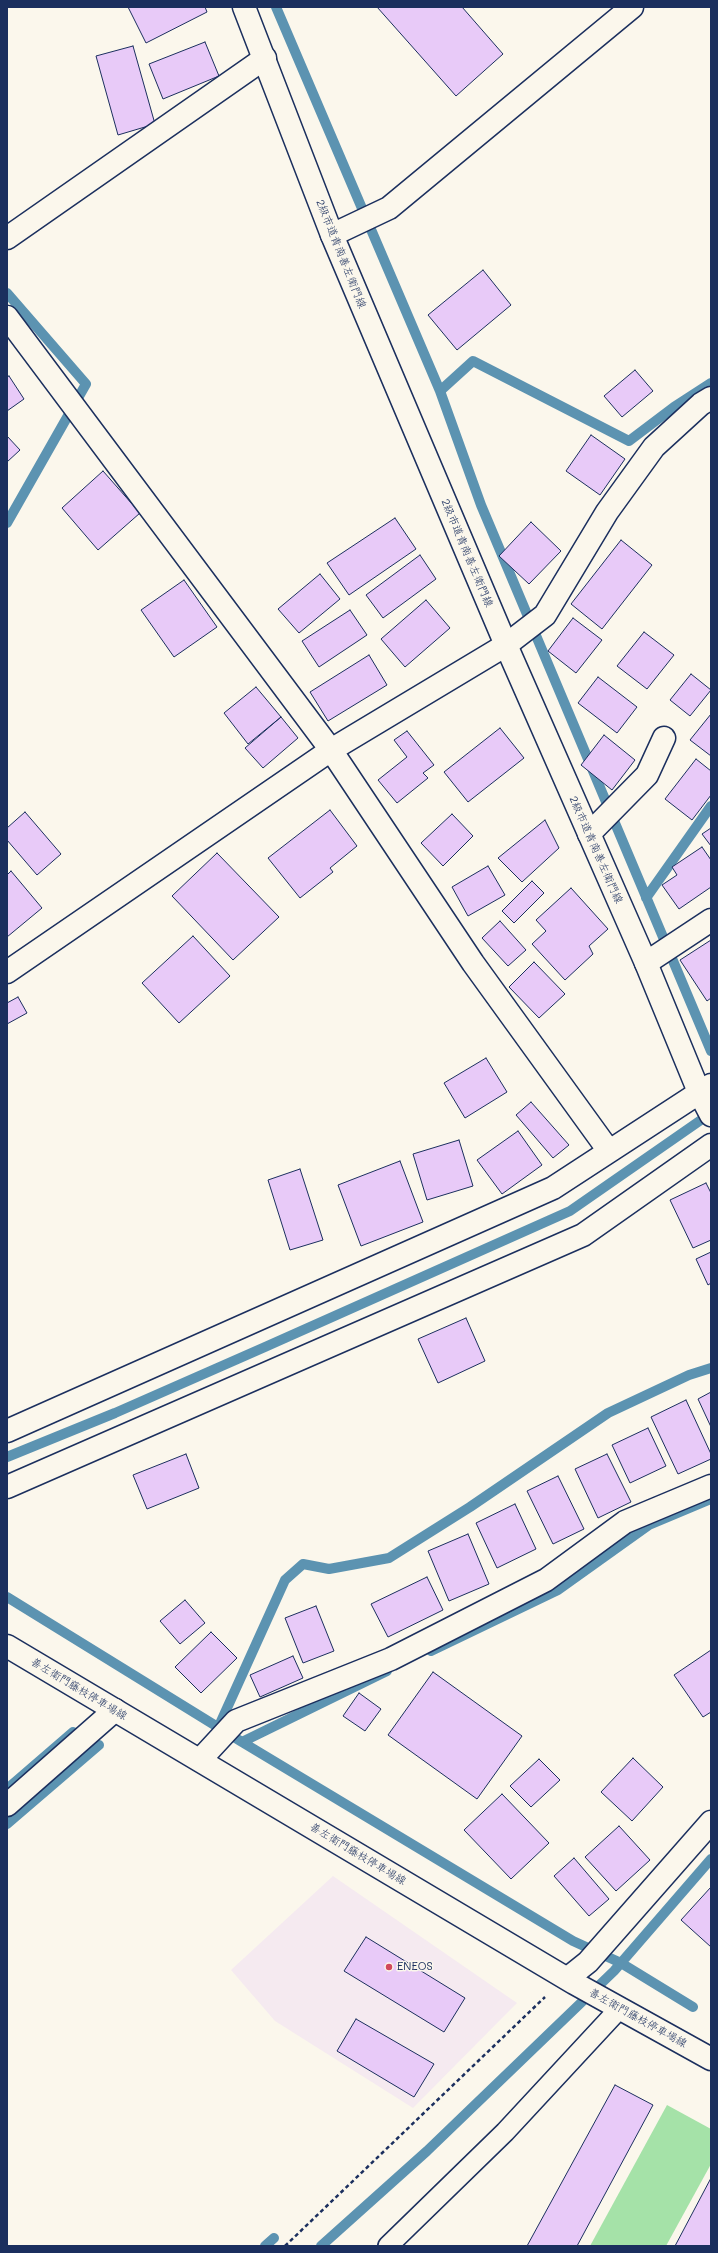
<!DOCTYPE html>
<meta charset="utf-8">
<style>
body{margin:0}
#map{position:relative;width:718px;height:2253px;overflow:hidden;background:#fbf7ec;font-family:Mali,sans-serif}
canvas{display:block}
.frame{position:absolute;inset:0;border:8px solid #1b2f5e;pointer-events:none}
</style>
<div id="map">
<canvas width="718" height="2253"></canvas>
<div class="frame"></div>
</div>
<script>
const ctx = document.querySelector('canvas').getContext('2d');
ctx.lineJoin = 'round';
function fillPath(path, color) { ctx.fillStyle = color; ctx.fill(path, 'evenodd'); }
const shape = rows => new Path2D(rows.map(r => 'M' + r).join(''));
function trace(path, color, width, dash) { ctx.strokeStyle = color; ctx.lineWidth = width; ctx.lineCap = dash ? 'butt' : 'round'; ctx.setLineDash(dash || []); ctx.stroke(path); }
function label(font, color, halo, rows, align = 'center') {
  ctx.font = font + ' Mali,"Klee One",sans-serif'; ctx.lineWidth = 3; ctx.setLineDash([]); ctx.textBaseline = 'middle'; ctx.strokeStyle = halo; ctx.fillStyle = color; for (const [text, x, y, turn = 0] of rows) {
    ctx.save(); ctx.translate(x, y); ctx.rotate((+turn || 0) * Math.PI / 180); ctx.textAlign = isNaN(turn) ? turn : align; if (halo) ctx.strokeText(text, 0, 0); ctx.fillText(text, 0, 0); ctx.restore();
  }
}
fillPath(shape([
 [333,1876,517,2003,413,2108,275,2021,231,1970]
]), '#f5eaf0');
fillPath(shape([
 [667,2105,711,2129,711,2164,666,2246,590,2246]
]), '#a5e2a8');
trace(shape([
 [276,7,440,391,481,505,711,1051],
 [7,293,86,384,7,523],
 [440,391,473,361,629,441,674,407,711,383],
 [646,898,711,806],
 [7,1457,115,1413,265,1347,570,1211,711,1113],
 [7,1597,242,1742,387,1671],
 [431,1651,558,1590,649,1525,711,1499],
 [218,1728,285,1580,303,1564,329,1569,389,1558,470,1507,608,1413,689,1375,711,1368],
 [242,1742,573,1941,621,1963,693,2007],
 [7,1789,73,1732],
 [7,1824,99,1745],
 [265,2246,274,2238],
 [321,2246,427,2151,614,1971,711,1859]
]), '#5c93b1', 10);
const building = shape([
 [128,7,205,7,207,12,146,43,128,7],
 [377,7,462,7,503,54,456,96,377,7],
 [205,42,219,76,163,99,149,64,205,42],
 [133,46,155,124,118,135,96,56,133,46],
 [483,270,511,305,457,350,428,315,483,270],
 [635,370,653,391,622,417,604,396,635,370],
 [9,376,24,399,7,411,7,377,9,376],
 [591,435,625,459,600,495,566,471,591,435],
 [7,436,20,450,7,462,7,436],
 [103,471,140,513,98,550,62,508,103,471],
 [395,518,416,549,349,595,327,563,395,518],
 [531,522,561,551,529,584,499,556,531,522],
 [621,540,652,565,602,629,571,604,621,540],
 [420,555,436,579,383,618,366,595,420,555],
 [320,574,340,599,299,633,278,609,320,574],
 [184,580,217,627,174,657,141,610,184,580],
 [426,600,450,628,405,667,381,639,426,600],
 [350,610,367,635,319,667,302,641,350,610],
 [573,618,602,640,576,673,548,651,573,618],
 [644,632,674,655,647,689,617,666,644,632],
 [369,655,387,685,328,721,310,692,369,655],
 [691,674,711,690,690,716,670,700,691,674],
 [598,677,637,707,617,733,578,703,598,677],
 [256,687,281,717,248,744,224,713,256,687],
 [711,714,711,756,690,740,711,714],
 [281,717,298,738,263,768,245,748,281,717],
 [500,728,524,758,468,802,444,772,500,728],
 [407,731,434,765,423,773,428,778,397,803,378,780,407,757,394,740,407,731],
 [604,735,635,760,612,790,581,765,604,735],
 [696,759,711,771,711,795,692,820,665,799,696,759],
 [330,810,357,846,330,868,333,872,300,898,268,858,330,810],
 [25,812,61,854,37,875,7,840,7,828,25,812],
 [452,814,473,836,443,866,421,843,452,814],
 [545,820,559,848,522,882,498,858,545,820],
 [711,828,711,846,702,834,711,828],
 [702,847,711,860,711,887,679,909,662,885,677,875,672,867,702,847],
 [217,853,279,917,233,960,172,896,217,853],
 [488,866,505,895,468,916,452,887,488,866],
 [11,871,42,908,7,937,7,875,11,871],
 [532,881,544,893,514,923,502,911,532,881],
 [571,888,608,929,589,946,593,954,565,980,532,944,546,931,536,920,571,888],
 [500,921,526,950,508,966,482,938,500,921],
 [193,936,230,976,179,1023,142,983,193,936],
 [711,940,711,998,707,1001,680,960,711,940],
 [534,962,565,994,539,1018,509,987,534,962],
 [18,997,27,1013,7,1024,7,1003,18,997],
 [486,1058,507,1092,465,1118,444,1083,486,1058],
 [531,1102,569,1145,553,1158,516,1115,531,1102],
 [518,1131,542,1165,502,1194,477,1160,518,1131],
 [459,1140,473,1186,427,1200,413,1154,459,1140],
 [400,1161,423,1222,361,1246,338,1185,400,1161],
 [300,1169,323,1240,290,1250,268,1180,300,1169],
 [706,1183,711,1193,711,1240,693,1248,670,1200,706,1183],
 [711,1252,711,1283,708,1285,696,1259,711,1252],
 [466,1318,485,1361,438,1383,418,1339,466,1318],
 [711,1392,711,1427,698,1399,711,1392],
 [686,1400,711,1454,711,1459,678,1474,651,1417,686,1400],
 [648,1428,666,1466,630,1483,612,1445,648,1428],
 [186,1454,199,1488,147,1509,133,1475,186,1454],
 [607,1454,631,1502,598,1518,575,1469,607,1454],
 [558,1476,584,1529,553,1544,527,1491,558,1476],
 [515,1504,536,1549,497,1568,476,1523,515,1504],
 [468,1534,489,1584,449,1601,428,1551,468,1534],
 [427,1577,443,1610,388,1637,371,1604,427,1577],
 [185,1600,205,1623,180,1644,160,1621,185,1600],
 [316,1606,334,1651,303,1663,285,1618,316,1606],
 [211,1632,237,1658,201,1693,175,1667,211,1632],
 [711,1650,711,1712,703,1717,674,1675,711,1650],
 [293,1656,303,1678,260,1697,250,1675,293,1656],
 [433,1672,522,1736,477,1799,388,1735,433,1672],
 [359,1693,381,1709,365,1731,343,1716,359,1693],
 [633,1758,663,1787,632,1821,601,1792,633,1758],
 [539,1759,560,1780,531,1807,510,1786,539,1759],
 [502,1794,549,1843,511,1879,464,1830,502,1794],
 [619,1826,650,1860,616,1891,585,1857,619,1826],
 [574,1858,609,1899,589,1916,554,1876,574,1858],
 [711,1887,711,1947,681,1920,711,1887],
 [366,1937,465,1998,444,2032,344,1971,366,1937],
 [356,2019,434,2064,414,2097,337,2051,356,2019],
 [615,2085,653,2105,577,2246,527,2246,615,2085],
 [711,2178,711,2246,675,2246,711,2178]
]);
fillPath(building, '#e8caf8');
trace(building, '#1b2f5e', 1);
const service = shape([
 [388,2246,505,2132,620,2008]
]);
const minor = shape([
 [332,235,389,208,632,7],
 [7,238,265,58],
 [7,317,331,750,473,963,609,1151],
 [589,834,647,775,664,738],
 [646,963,711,920],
 [7,972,331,750,506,645,545,615,607,512,654,447,701,404,711,398],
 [7,1431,553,1188,711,1085],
 [7,1487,583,1235,711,1145],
 [200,1760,236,1721,391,1659,546,1580,625,1522,711,1486],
 [7,1805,115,1710],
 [568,1978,588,1962,711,1822]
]);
const tertiary = shape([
 [244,7,332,235,506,645,646,963,699,1092,711,1115]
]);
const secondary = shape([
 [7,1646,574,1983,711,2059]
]);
trace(service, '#1b2f5e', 22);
trace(minor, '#1b2f5e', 25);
trace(tertiary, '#1b2f5e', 25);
trace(secondary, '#1b2f5e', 25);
trace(shape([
 [285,2246,545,1997]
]), '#1b2f5e', 2.5, [4, 3]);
trace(service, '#fbf7ec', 19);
trace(minor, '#fbf7ec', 22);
trace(tertiary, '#fbf7ec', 22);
trace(secondary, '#fbf7ec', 22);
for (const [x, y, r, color] of [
 [389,1967,4,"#d1495b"]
]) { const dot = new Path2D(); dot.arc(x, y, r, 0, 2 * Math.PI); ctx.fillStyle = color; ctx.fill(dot); trace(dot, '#fbf7ec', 1.5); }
label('11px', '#1b2f5e', '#fbf7ec', [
 ["2級市道青南善左衛門線",341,254,68],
 ["2級市道青南善左衛門線",467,553,67],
 ["2級市道青南善左衛門線",596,850,66],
 ["善左衛門藤枝停車場線",79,1689,31],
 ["善左衛門藤枝停車場線",358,1854,31],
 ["善左衛門藤枝停車場線",638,2018,29]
]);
label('11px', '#1b2f5e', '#fbf7ec', [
 ["ENEOS",397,1967]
], 'left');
</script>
